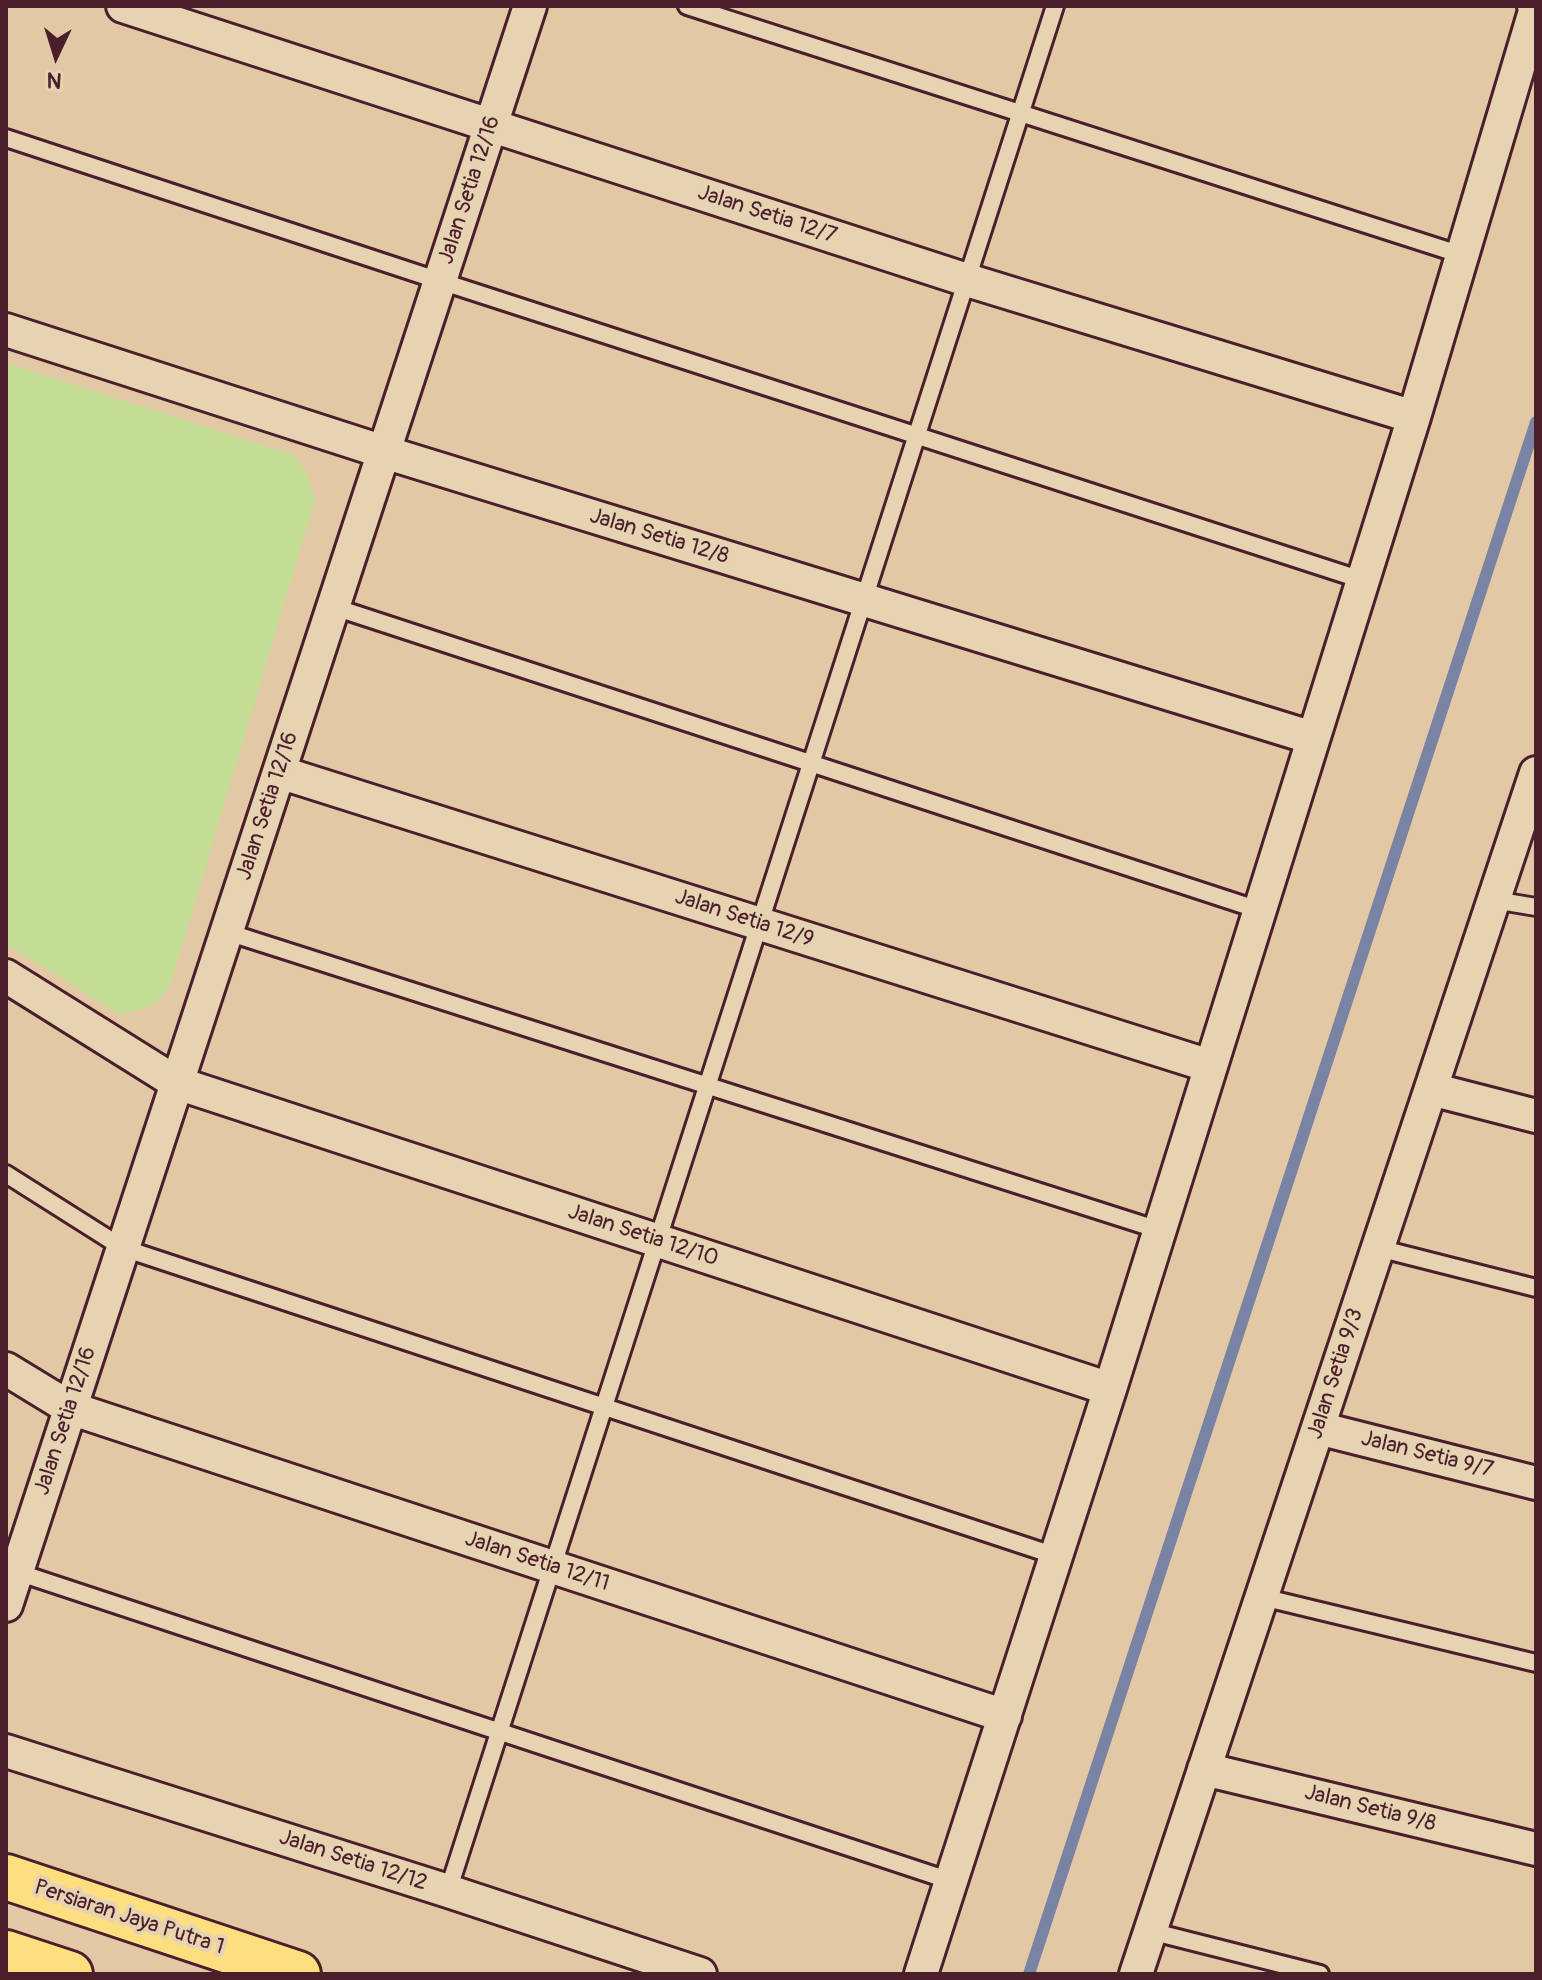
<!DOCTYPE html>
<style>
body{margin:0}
#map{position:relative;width:1542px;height:1980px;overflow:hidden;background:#e2c8a5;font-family:Pangolin,sans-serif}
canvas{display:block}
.frame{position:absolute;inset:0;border:8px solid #4a1f2b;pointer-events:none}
.north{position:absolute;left:16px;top:16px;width:80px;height:80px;-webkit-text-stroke:6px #e6d3b1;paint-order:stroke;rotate:184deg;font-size:22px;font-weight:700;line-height:32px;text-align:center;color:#4a1f2b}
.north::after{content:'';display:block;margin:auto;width:28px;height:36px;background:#4a1f2b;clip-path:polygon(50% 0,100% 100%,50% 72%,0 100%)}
</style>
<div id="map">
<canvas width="1542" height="1980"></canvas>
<div class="frame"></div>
<div class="north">N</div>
</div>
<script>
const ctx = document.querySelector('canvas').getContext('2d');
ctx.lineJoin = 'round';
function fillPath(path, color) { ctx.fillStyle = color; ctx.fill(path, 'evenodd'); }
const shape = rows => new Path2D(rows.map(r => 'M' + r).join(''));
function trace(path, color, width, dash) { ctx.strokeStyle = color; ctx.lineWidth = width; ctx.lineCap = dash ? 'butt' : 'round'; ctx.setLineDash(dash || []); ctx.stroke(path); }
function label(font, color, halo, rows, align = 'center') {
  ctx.font = font + ' Pangolin,sans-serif'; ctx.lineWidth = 8; ctx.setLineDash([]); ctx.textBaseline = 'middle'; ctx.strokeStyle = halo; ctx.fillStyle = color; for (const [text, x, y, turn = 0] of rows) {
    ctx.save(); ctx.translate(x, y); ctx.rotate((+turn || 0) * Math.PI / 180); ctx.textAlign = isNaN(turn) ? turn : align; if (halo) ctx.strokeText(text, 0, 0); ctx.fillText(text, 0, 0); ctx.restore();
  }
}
fillPath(shape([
 [6,363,294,455,308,475,315,500,170,986,157,1002,143,1009,119,1014,6,944]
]), '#c4dd94');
trace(shape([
 [1029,1974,1536,422]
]), '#7983a3', 12);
const lane = shape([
 [687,6,1462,255],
 [6,138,440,281,1362,580],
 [334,607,1259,910],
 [1494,900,1536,907],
 [227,932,1159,1230],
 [6,1174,123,1248,1056,1556],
 [1378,1248,1536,1288],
 [14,1571,951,1881],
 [1262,1597,1536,1663],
 [448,1891,1055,6],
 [1150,1931,1320,1974]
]);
const street = shape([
 [123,6,967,280,1414,417],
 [6,330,384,452,1313,738],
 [279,772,1210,1066],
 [6,976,177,1083,1110,1389],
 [1431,1089,1536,1116],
 [6,1369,70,1408,1005,1716],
 [1318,1428,1536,1483],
 [6,1605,530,6],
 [6,1751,448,1891,700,1974],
 [1204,1769,1536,1849],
 [921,1974,1110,1389,1414,417,1535,11,1534,6],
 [1136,1974,1536,773]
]);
const primary = shape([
 [6,1877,298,1974],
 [6,1953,70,1974]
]);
trace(lane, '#4a1f2b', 22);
trace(street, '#4a1f2b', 38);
trace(primary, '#4a1f2b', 50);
trace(lane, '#e6d3b1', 16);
trace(street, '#e6d3b1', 32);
trace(primary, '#fddf80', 44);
label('22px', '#4a1f2b', '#e6d3b1', [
 ["Jalan Setia 12/16",470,190,-72],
 ["Jalan Setia 12/7",767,215,18],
 ["Jalan Setia 12/8",659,537,17],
 ["Jalan Setia 12/16",268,806,-72],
 ["Jalan Setia 12/9",744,919,18],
 ["Jalan Setia 12/10",643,1236,18],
 ["Jalan Setia 9/3",1336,1374,-72],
 ["Jalan Setia 12/16",66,1421,-72],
 ["Jalan Setia 9/7",1427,1455,14],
 ["Jalan Setia 12/11",537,1562,18],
 ["Jalan Setia 9/8",1370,1809,14],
 ["Jalan Setia 12/12",353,1861,18],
 ["Persiaran Jaya Putra 1",129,1918,18]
]);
</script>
